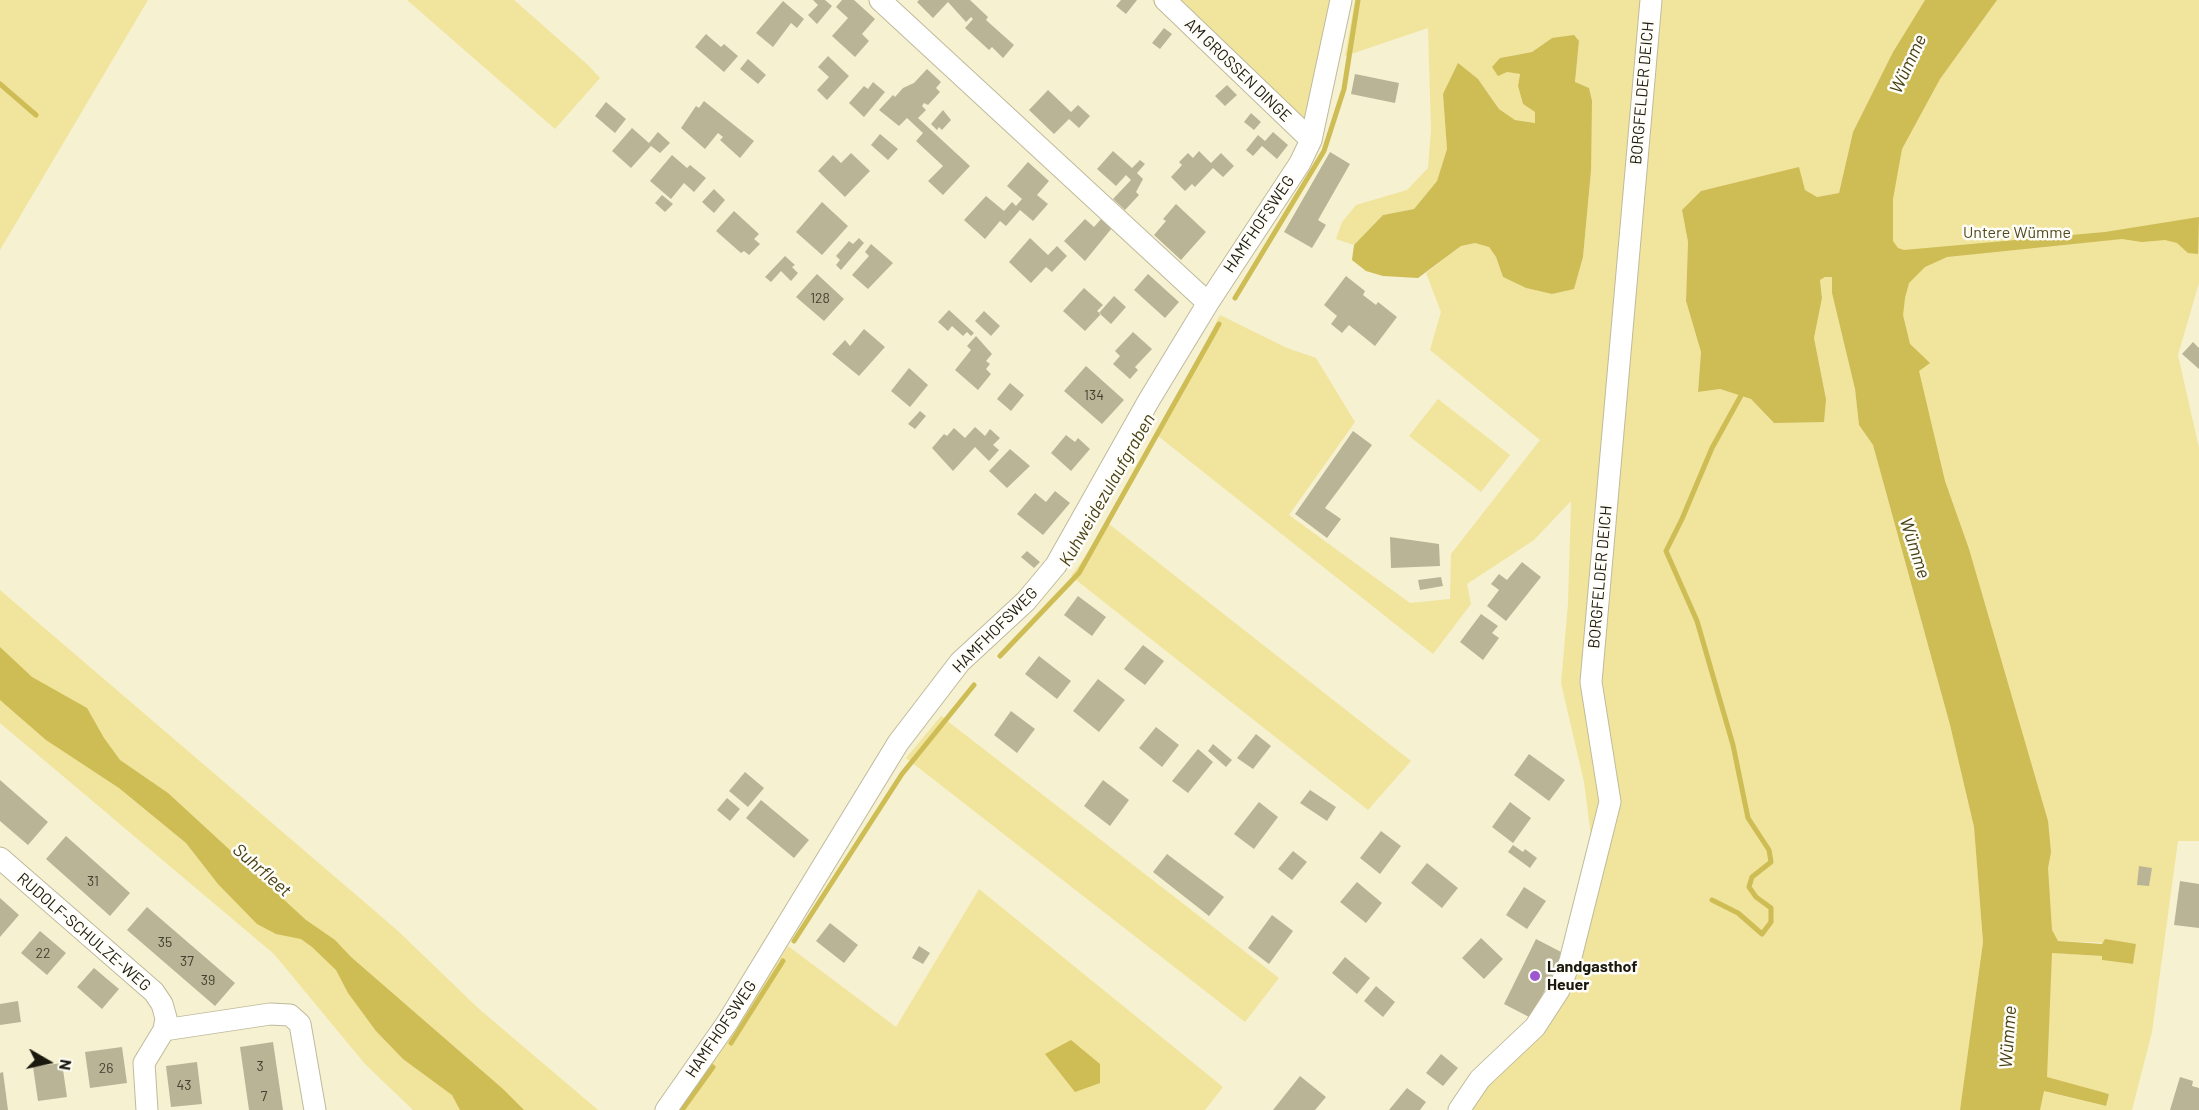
<!DOCTYPE html>
<meta charset="utf-8">
<style>
body{margin:0}
#map{position:relative;width:2199px;height:1110px;overflow:hidden;background:#f6f1d1;font-family:Barlow,sans-serif}
canvas{display:block}
.north{position:absolute;left:18px;top:1032px;width:60px;height:60px;-webkit-text-stroke:4px #fefdf7;paint-order:stroke;rotate:99deg;font-size:16px;font-weight:700;line-height:24px;text-align:center;color:#1b190e}
.north::after{content:'';display:block;margin:auto;width:21px;height:27px;background:#1b190e;clip-path:polygon(50% 0,100% 100%,50% 72%,0 100%)}
</style>
<div id="map">
<canvas width="2199" height="1110"></canvas>
<div class="north">N</div>
</div>
<script>
const ctx = document.querySelector('canvas').getContext('2d');
ctx.lineJoin = 'round';
function fillPath(path, color) { ctx.fillStyle = color; ctx.fill(path, 'evenodd'); }
const shape = rows => new Path2D(rows.map(r => 'M' + r).join(''));
function trace(path, color, width, dash) { ctx.strokeStyle = color; ctx.lineWidth = width; ctx.lineCap = dash ? 'butt' : 'round'; ctx.setLineDash(dash || []); ctx.stroke(path); }
function label(font, color, halo, rows, align = 'center') {
  ctx.font = font + ' Barlow,sans-serif'; ctx.lineWidth = 5; ctx.setLineDash([]); ctx.textBaseline = 'middle'; ctx.strokeStyle = halo; ctx.fillStyle = color; for (const [text, x, y, turn = 0] of rows) {
    ctx.save(); ctx.translate(x, y); ctx.rotate((+turn || 0) * Math.PI / 180); ctx.textAlign = isNaN(turn) ? turn : align; if (halo) ctx.strokeText(text, 0, 0); ctx.fillText(text, 0, 0); ctx.restore();
  }
}
fillPath(shape([
 [0,0,148,0,0,250],
 [407,0,514,0,588,65,600,78,555,129],
 [1152,0,1332,0,1326,38,1300,136],
 [1355,0,1925,0,1893,52,1853,132,1839,193,1817,197,1805,190,1799,168,1702,191,1682,210,1688,242,1686,301,1701,352,1698,392,1720,389,1751,399,1774,423,1826,399,1814,338,1822,298,1820,280,1825,277,1832,277,1832,293,1855,389,1859,425,1873,445,1950,725,1974,827,1983,942,1960,1110,1471,1110,1495,1071,1532,1040,1596,875,1584,782,1561,683,1568,604,1571,501,1534,540,1467,584,1471,604,1433,654,1158,436,1220,315,1287,348,1316,358,1355,422,1289,515,1410,603,1450,599,1451,554,1540,440,1430,350,1441,312,1426,273,1461,246,1475,243,1489,247,1496,257,1503,277,1526,288,1552,294,1574,288,1583,257,1591,171,1575,82,1579,41,1552,38,1532,52,1500,58,1507,72,1520,74,1518,86,1523,104,1535,112,1535,123,1515,120,1499,109,1478,79,1443,94,1447,149,1437,181,1414,209,1383,215,1354,245,1336,239,1342,222,1356,205,1407,190,1428,168,1431,131,1428,28,1345,56],
 [1954,0,2199,0,2199,283,2178,355,2199,448,2199,841,2178,841,2152,1032,2132,1110,1987,1110,2012,930,1858,194],
 [2058,941,2136,944,2133,964,2102,960,2102,956,2056,953],
 [2047,1092,2108,1093,2109,1094,2105,1106],
 [1438,399,1510,455,1481,492,1409,436],
 [1109,524,1411,761,1368,810,1071,576],
 [0,590,397,930,478,1008,598,1110,413,1110,365,1064,274,954,0,723],
 [941,716,1279,978,1245,1022,906,758],
 [979,889,1223,1087,1205,1110,676,1110,715,1058,788,946,896,1027]
]), '#f1e49c');
fillPath(shape([
 [1925,0,1997,0,1940,79,1902,149,1893,199,1893,241,1898,248,1904,250,2105,232,2199,217,2198,254,2188,253,2177,243,2165,240,2142,242,2122,239,1947,257,1925,267,1909,283,1905,298,1903,315,1910,344,1930,363,1919,371,1945,481,1969,549,2048,821,2051,852,2048,868,2052,930,2058,941,2102,944,2105,939,2136,944,2133,964,2102,960,2102,956,2052,953,2047,1077,2109,1094,2106,1106,2044,1091,2040,1110,1960,1110,1983,942,1974,827,1950,725,1873,445,1859,425,1855,389,1832,293,1832,277,1825,277,1820,280,1822,298,1814,338,1826,399,1824,422,1774,423,1751,399,1720,389,1698,392,1701,352,1686,301,1688,242,1682,210,1701,191,1799,167,1805,190,1817,197,1839,193,1853,132,1893,52],
 [1574,35,1579,41,1575,82,1589,88,1592,101,1591,171,1583,257,1574,289,1552,294,1526,288,1503,277,1496,257,1489,247,1475,243,1461,246,1418,278,1383,276,1366,271,1352,260,1354,245,1383,215,1414,209,1437,181,1447,149,1443,94,1458,63,1478,79,1499,109,1515,120,1535,123,1535,112,1523,104,1518,86,1520,74,1507,72,1498,76,1492,67,1500,58,1532,52,1552,38],
 [0,647,32,677,87,708,104,738,120,760,168,793,306,920,335,940,351,957,503,1089,524,1110,460,1110,452,1095,403,1059,376,1031,348,993,336,970,312,947,301,939,276,934,257,924,218,884,186,843,119,788,46,740,0,700],
 [1071,1040,1100,1064,1100,1083,1075,1092,1045,1054]
]), '#cebc55');
trace(shape([
 [0,84,36,115],
 [1235,298,1324,151,1344,89,1358,0],
 [1000,656,1079,573,1219,324],
 [1712,900,1738,913,1762,934,1771,922,1771,908,1756,897,1749,887,1752,877,1771,862,1769,850,1748,818,1733,745,1697,621,1666,551,1682,519,1712,448,1744,390],
 [794,941,902,774,974,685],
 [731,1043,783,961],
 [682,1110,713,1067]
]), '#cebc55', 5);
fillPath(shape([
 [813,0,825,0,832,6,817,24,808,15,818,5],
 [842,0,854,0,875,19,862,34,869,41,855,57,832,36,848,18,836,7],
 [919,0,970,0,988,17,986,20,1014,45,1003,58,992,47,989,50,965,28,973,19,971,17,966,22,948,2,933,18,917,2],
 [1121,0,1137,0,1126,14,1116,6],
 [783,1,804,19,797,28,791,23,773,47,756,33],
 [1164,28,1172,34,1160,49,1152,43],
 [706,34,721,47,724,44,738,56,724,72,695,47],
 [828,56,849,76,827,100,817,90,829,77,818,67],
 [748,59,766,75,758,84,740,69],
 [927,69,941,82,936,88,940,92,928,105,924,103,922,106,926,110,918,118,970,166,943,195,928,181,943,166,916,141,923,133,907,118,899,126,879,110,893,95,895,97,903,88,914,83],
 [1355,74,1399,83,1395,103,1351,94],
 [873,82,885,92,864,117,849,103,864,86,868,89],
 [1227,85,1237,95,1225,106,1215,96],
 [1048,90,1071,112,1078,105,1090,116,1079,128,1069,119,1054,134,1029,110],
 [704,101,754,141,740,158,720,140,723,137,718,133,705,149,681,128,696,106,699,108],
 [606,102,626,119,615,133,595,116],
 [943,110,951,120,942,130,939,127,937,130,931,124],
 [1251,113,1261,122,1254,130,1244,122],
 [632,128,649,143,658,132,670,143,660,153,651,146,631,168,612,151],
 [1273,132,1288,145,1277,159,1262,146,1253,156,1246,150,1258,135,1265,141],
 [880,134,898,149,888,160,871,145],
 [1113,151,1132,168,1140,160,1145,164,1137,173,1143,179,1136,192,1139,195,1125,210,1113,199,1131,180,1126,175,1116,186,1097,169],
 [1199,151,1211,163,1221,153,1234,166,1223,177,1213,168,1195,187,1192,184,1185,191,1171,177,1182,165,1179,162,1188,153,1193,158],
 [1330,152,1350,164,1318,220,1326,225,1312,248,1284,232],
 [851,153,870,171,845,197,818,171,833,155,841,163],
 [672,155,687,168,690,165,706,178,694,192,684,183,671,199,650,181],
 [1028,162,1049,181,1037,195,1048,204,1033,221,1020,210,1006,226,1000,221,985,239,964,220,986,196,1004,211,1012,202,1016,206,1022,199,1007,186],
 [714,189,725,200,714,213,702,202],
 [662,195,673,204,665,212,655,203],
 [822,202,848,226,822,255,796,232],
 [1176,204,1206,232,1181,260,1154,235,1166,221,1163,219],
 [734,211,759,234,754,239,760,244,749,255,744,251,741,253,716,231],
 [1102,218,1112,228,1085,261,1064,241,1085,219,1094,227],
 [859,238,864,243,841,270,836,265,840,260,836,256,849,241,853,244],
 [1030,238,1048,255,1057,246,1067,256,1052,272,1046,267,1031,283,1009,262],
 [871,244,893,263,868,289,852,275,869,256,865,252],
 [785,256,795,265,792,267,798,273,791,281,781,271,771,282,765,277],
 [817,274,844,299,824,321,796,297],
 [1148,274,1179,302,1165,318,1134,290],
 [1346,276,1365,291,1363,295,1376,305,1378,302,1397,317,1375,346,1349,325,1342,333,1331,324,1337,316,1324,305],
 [1084,288,1103,305,1097,311,1101,314,1085,331,1063,311],
 [1114,296,1126,307,1111,324,1099,313],
 [949,310,974,333,971,336,967,332,963,336,952,326,948,331,938,322],
 [984,311,1000,326,991,336,975,321],
 [864,329,885,347,859,376,832,354,845,340,850,346],
 [1133,332,1152,349,1135,367,1138,370,1130,379,1113,364,1120,356,1115,351],
 [976,336,992,354,986,361,990,364,986,369,991,374,978,390,955,370,971,350,967,346],
 [2193,342,2199,348,2199,369,2182,354],
 [1086,366,1124,400,1102,424,1064,391],
 [909,368,928,385,910,407,891,391],
 [1010,383,1024,395,1011,411,997,399],
 [920,411,926,416,915,429,908,424],
 [975,427,985,436,990,429,1000,438,993,445,999,450,989,461,975,447,953,471,932,448,944,434,947,436,954,428,965,438],
 [1353,431,1372,445,1325,508,1341,519,1327,538,1295,514],
 [1066,435,1075,442,1078,438,1090,449,1071,471,1051,453],
 [1010,449,1030,466,1007,488,989,471],
 [1055,491,1070,503,1043,535,1017,514,1035,493,1046,502],
 [1390,537,1439,544,1440,566,1391,568],
 [1027,551,1040,562,1034,568,1021,557],
 [1522,562,1541,577,1506,621,1487,606,1499,590,1491,584,1499,574,1507,580],
 [1441,577,1443,586,1420,590,1418,580],
 [1078,596,1106,617,1092,636,1064,615],
 [1481,614,1498,626,1492,633,1499,638,1483,660,1460,642],
 [1143,645,1164,661,1145,685,1124,669],
 [1039,656,1071,681,1057,699,1025,674],
 [1098,679,1125,700,1099,732,1073,711],
 [1011,711,1035,729,1017,753,994,735],
 [1156,727,1179,745,1162,767,1139,748],
 [1256,734,1271,746,1253,769,1237,758],
 [1213,744,1232,760,1226,767,1208,751],
 [1198,749,1213,762,1188,793,1172,781],
 [1529,754,1565,780,1549,801,1514,775],
 [745,772,764,788,748,807,729,791],
 [0,780,48,822,28,845,0,821],
 [1103,780,1129,800,1110,826,1084,806],
 [1310,790,1336,807,1327,821,1300,803],
 [727,798,740,809,730,821,717,810],
 [761,800,809,840,794,858,746,818],
 [1259,802,1278,817,1254,849,1234,834],
 [1510,802,1531,818,1513,843,1492,827],
 [1381,831,1401,846,1380,874,1360,858],
 [66,836,130,893,110,916,46,859],
 [1513,845,1523,852,1525,849,1537,858,1530,868,1508,852],
 [1293,851,1307,862,1292,880,1278,869],
 [1167,854,1224,897,1209,916,1153,872],
 [1427,863,1458,888,1442,908,1411,883],
 [2139,866,2152,868,2149,886,2137,885],
 [2180,881,2199,884,2199,928,2174,925],
 [1357,882,1382,903,1366,923,1340,902],
 [1524,887,1546,901,1527,929,1506,915],
 [0,898,19,915,0,937],
 [147,907,235,983,215,1006,127,930],
 [1272,915,1293,931,1269,964,1248,948],
 [830,923,858,945,844,963,816,941],
 [40,931,66,953,47,975,21,953],
 [1481,938,1503,959,1484,979,1462,958],
 [1536,939,1563,953,1531,1018,1504,1004],
 [919,946,930,953,923,964,912,958],
 [1345,957,1370,978,1357,994,1332,973],
 [94,968,119,989,102,1009,77,987],
 [1376,986,1395,1002,1383,1017,1364,1001],
 [18,1001,21,1022,0,1025,0,1004],
 [273,1042,283,1110,249,1110,240,1047],
 [122,1047,127,1083,90,1088,85,1052],
 [1441,1054,1458,1068,1443,1086,1426,1073],
 [197,1062,202,1104,171,1107,166,1066],
 [62,1063,67,1097,38,1101,33,1067],
 [3,1072,8,1110,0,1110,0,1073],
 [1300,1076,1326,1097,1315,1110,1273,1110],
 [2180,1077,2193,1081,2192,1086,2199,1088,2199,1110,2170,1110],
 [1407,1088,1426,1102,1420,1110,1389,1110]
]), '#b9b496');
const minor = shape([
 [880,0,1208,303],
 [1165,0,1311,140],
 [0,858,154,992,162,1004,166,1018,164,1030,144,1063,147,1110],
 [164,1030,270,1014,290,1015,300,1024,315,1110],
 [666,1110,727,1023,898,743,960,662,1026,601,1056,565,1149,400,1208,303,1300,163,1311,140,1341,0],
 [1459,1110,1480,1079,1535,1027,1559,990,1570,961,1610,802,1591,682,1651,0]
]);
trace(minor, '#bfba9b', 23);
trace(minor, '#fff', 21);
for (const [x, y, r, color] of [
 [1535,976,6,"#9e58cd"]
]) { const dot = new Path2D(); dot.arc(x, y, r, 0, 2 * Math.PI); ctx.fillStyle = color; ctx.fill(dot); trace(dot, '#fefdf7', 2); }
label('14px', '#424030', null, [
 ["128",820,298],
 ["134",1094,395],
 ["31",93,881],
 ["35",165,942],
 ["22",43,953],
 ["37",187,961],
 ["39",208,980],
 ["3",260,1066],
 ["26",106,1068],
 ["43",184,1085],
 ["7",264,1096]
]);
label('16px', '#1b190e', '#fefdf7', [
 ["AM GROSSEN DINGE",1238,70,44],
 ["BORGFELDER DEICH",1642,93,-85],
 ["HAMFHOFSWEG",1259,224,-56],
 ["BORGFELDER DEICH",1600,577,-85],
 ["HAMFHOFSWEG",995,630,-45],
 ["RUDOLF-SCHULZE-WEG",84,932,41],
 ["HAMFHOFSWEG",721,1029,-56]
]);
label('16px', '#51491f', '#fefdf7', [
 ["Untere Wümme",2017,233]
]);
label('bold 16px', '#1b190e', '#fefdf7', [
 ["Landgasthof",1547,967],
 ["Heuer",1547,985]
], 'left');
label('italic 18px', '#484015', '#fefdf7', [
 ["Wümme",1908,64,-65],
 ["Kuhweidezulaufgraben",1107,490,-60],
 ["Wümme",1915,548,72],
 ["Suhrfleet",262,870,41],
 ["Wümme",2008,1037,-86]
]);
</script>
